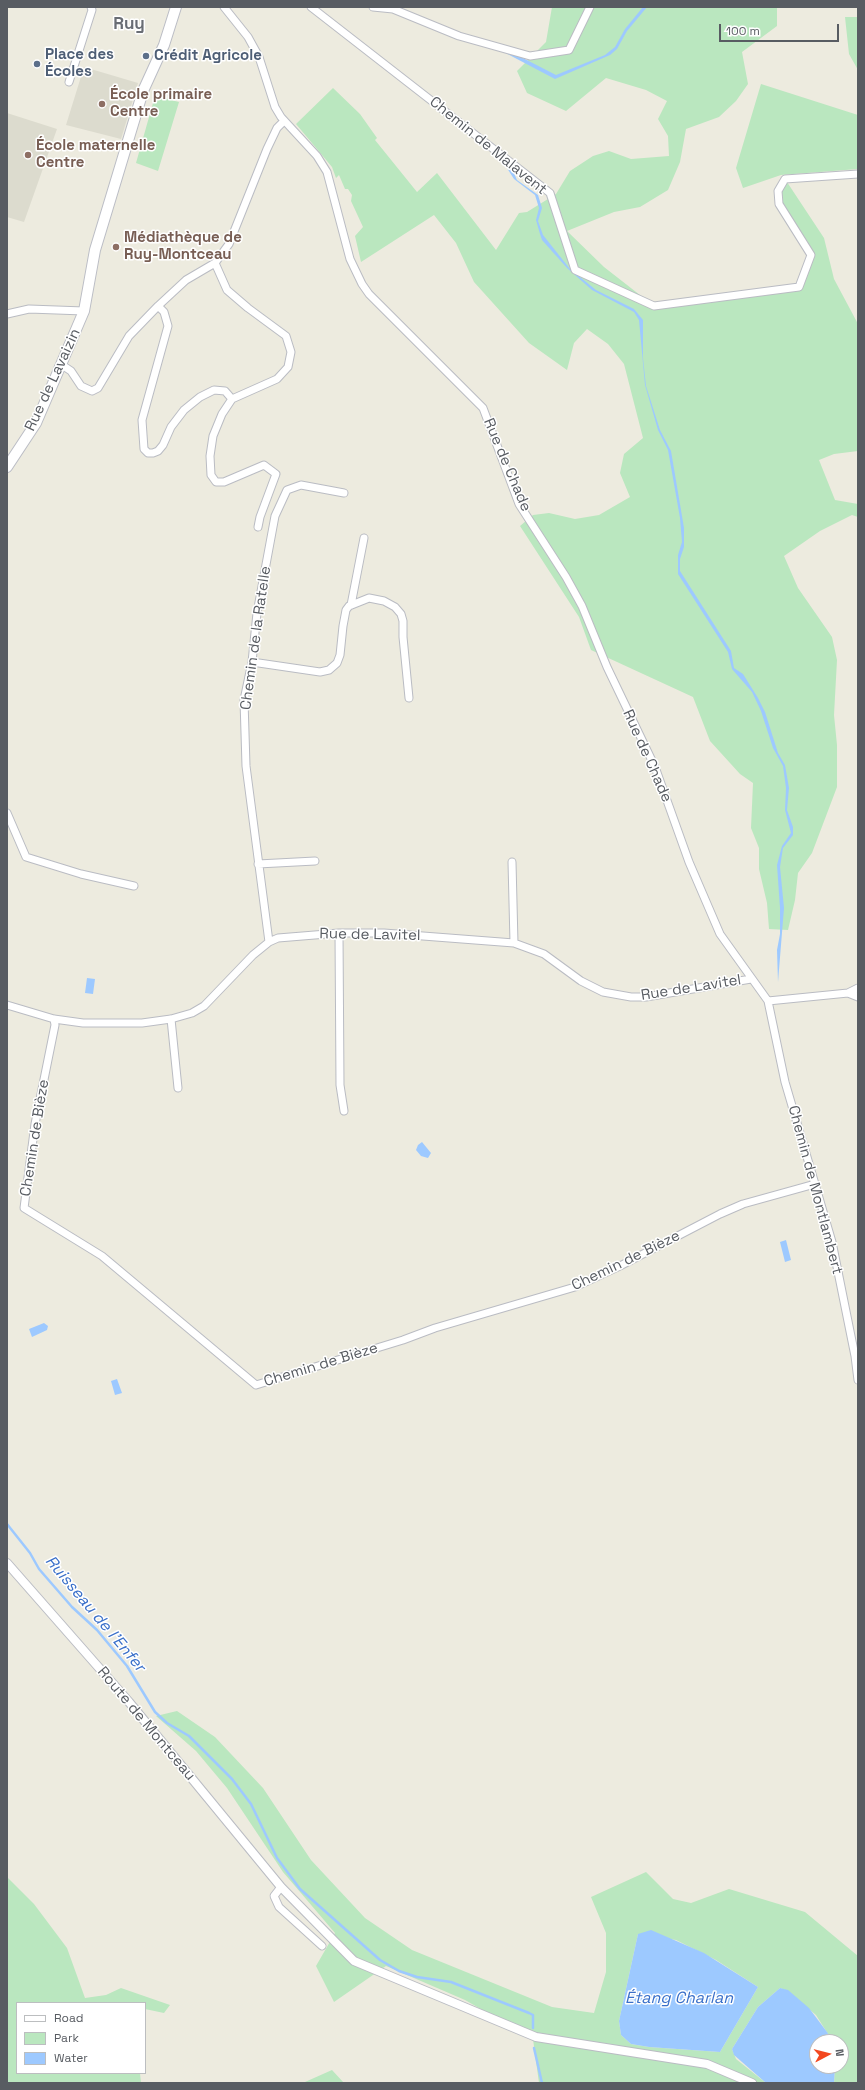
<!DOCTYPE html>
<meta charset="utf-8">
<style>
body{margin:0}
#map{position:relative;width:865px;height:2090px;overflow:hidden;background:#edebdf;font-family:"Space Grotesk",sans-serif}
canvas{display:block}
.frame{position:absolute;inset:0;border:8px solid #585c62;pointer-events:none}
.legend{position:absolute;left:16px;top:2002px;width:130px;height:72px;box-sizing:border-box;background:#fff;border:1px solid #bcbec0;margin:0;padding:5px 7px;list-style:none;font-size:12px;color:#585c62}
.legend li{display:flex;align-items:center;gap:8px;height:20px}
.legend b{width:20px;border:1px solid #bcbec0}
.north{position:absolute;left:809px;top:2034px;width:40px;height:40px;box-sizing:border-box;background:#fff;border:1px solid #bcbec0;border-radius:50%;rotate:83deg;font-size:11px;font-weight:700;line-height:16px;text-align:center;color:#585c62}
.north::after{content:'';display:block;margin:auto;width:14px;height:18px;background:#f3481f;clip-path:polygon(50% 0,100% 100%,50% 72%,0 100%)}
.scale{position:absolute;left:719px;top:24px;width:120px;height:18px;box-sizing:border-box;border:2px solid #585c62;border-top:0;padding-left:5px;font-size:12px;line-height:14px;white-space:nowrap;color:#585c62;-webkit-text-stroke:3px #fff;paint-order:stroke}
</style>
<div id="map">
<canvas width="865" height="2090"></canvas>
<div class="frame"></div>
<ul class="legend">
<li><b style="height:5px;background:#fff"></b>Road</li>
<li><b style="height:11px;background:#bae7bf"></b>Park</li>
<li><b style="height:11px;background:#9dc9ff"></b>Water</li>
</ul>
<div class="north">N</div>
<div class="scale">100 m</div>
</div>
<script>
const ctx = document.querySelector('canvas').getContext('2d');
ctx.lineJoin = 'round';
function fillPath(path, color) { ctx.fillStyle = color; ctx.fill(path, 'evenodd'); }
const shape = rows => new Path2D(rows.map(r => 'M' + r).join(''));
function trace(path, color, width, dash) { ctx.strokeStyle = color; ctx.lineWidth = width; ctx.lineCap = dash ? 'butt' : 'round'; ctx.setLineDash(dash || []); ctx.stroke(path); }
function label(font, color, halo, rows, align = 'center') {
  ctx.font = font + ' "Space Grotesk",sans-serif'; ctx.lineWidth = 3; ctx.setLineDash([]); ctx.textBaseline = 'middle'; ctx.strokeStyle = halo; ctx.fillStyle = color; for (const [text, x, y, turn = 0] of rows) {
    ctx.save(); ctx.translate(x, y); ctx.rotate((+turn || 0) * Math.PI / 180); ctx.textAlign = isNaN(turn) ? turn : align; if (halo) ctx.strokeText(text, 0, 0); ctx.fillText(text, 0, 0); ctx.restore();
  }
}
fillPath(shape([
 [84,67,138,83,121,139,66,125],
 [7,113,57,129,24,222,7,217]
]), '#dcdbce');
fillPath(shape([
 [552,7,777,7,777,26,742,52,748,84,736,101,719,117,686,129,680,162,668,190,640,207,614,212,567,231,604,267,654,306,799,287,811,255,779,204,778,191,785,179,824,238,834,279,858,324,858,451,834,454,819,460,835,500,858,504,858,517,852,515,820,531,784,556,798,588,832,637,837,660,834,715,837,745,837,787,812,853,798,873,795,900,788,930,769,929,767,903,759,869,759,848,751,828,753,783,740,774,710,741,693,697,591,650,579,617,520,526,533,515,549,513,575,519,599,515,630,497,620,473,624,454,643,438,624,364,608,344,587,329,574,343,567,370,529,343,474,282,456,243,434,215,361,262,355,236,363,227,351,201,352,195,348,189,345,189,339,175,336,178,332,167,296,124,333,88,360,114,377,138,375,140,417,192,437,173,496,250,519,213,527,212,556,194,570,171,593,156,609,151,631,159,669,156,668,136,658,119,667,101,646,90,606,78,566,111,527,93,517,71,546,42],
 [845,17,858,17,858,70,849,54],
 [761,84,858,115,858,169,781,175,743,188,736,168],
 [155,96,179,102,158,171,136,163],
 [177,1711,215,1737,263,1788,311,1860,365,1918,412,1950,552,2007,594,2013,606,1972,606,1933,591,1897,646,1872,673,1899,691,1903,729,1889,805,1912,858,1956,858,2083,834,2083,835,2066,841,2066,841,2042,833,2042,816,2015,788,1991,780,1988,758,2007,732,2049,736,2059,766,2083,539,2083,533,2039,465,2000,386,1966,334,2002,316,1966,335,1933,283,1872,227,1788,196,1751,156,1716],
 [638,1934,676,1940,716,1960,758,1987,720,2052,649,2047,631,2044,621,2035,619,2021],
 [7,1877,34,1904,67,1948,85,1998,106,1995,121,1988,170,2005,164,2013,145,2009,145,2003,17,2003,17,2073,140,2073,141,2083,7,2083],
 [332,2070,344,2083,305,2083,305,2082]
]), '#bae7bf');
fillPath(shape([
 [643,7,647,7,627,31,617,49,610,55,555,79,498,49,515,54,556,75,605,55,615,47,625,29],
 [505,165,513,171,517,180,538,195,542,208,538,221,543,235,570,269,596,290,634,309,643,320,643,358,646,386,660,430,671,451,684,528,684,547,680,559,680,571,731,651,734,668,743,674,758,698,765,712,778,753,785,765,789,788,787,810,793,827,793,835,783,848,780,867,784,908,778,982,777,950,780,934,780,908,777,865,782,846,791,833,785,810,786,788,783,766,773,748,761,711,752,692,732,669,728,652,678,574,678,555,682,542,680,518,668,450,658,430,645,385,639,320,634,312,592,290,567,268,542,240,540,234,536,220,539,208,535,195,514,179],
 [87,978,95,979,93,994,85,993],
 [422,1142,431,1153,428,1158,421,1156,416,1150,418,1145],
 [786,1240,791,1260,785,1262,780,1242],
 [44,1323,48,1326,47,1330,32,1337,29,1329],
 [117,1379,122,1393,115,1395,111,1381],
 [651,1930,704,1953,758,1987,720,2052,649,2047,631,2044,621,2035,619,2021,638,1934],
 [780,1988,788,1990,809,2008,827,2032,833,2042,817,2042,817,2066,835,2066,834,2083,766,2083,734,2055,732,2049,758,2007]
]), '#9dc9ff');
trace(shape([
 [7,1524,30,1553,39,1569,72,1607,97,1630,127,1666,155,1712,167,1723,189,1736,232,1779,251,1804,277,1858,300,1889,380,1960,399,1971,417,1977,451,1982,529,2013,533,2015,533,2028],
 [534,2048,542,2083]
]), '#9dc9ff', 2.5);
const minor = shape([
 [224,7,248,37,259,57,275,107,281,117,317,156,327,172,350,259,362,284,369,294,483,408,519,504,566,577,582,606,607,667,655,767,689,862,720,934,768,1001,785,1082,832,1242,855,1356,858,1380],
 [311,7,550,193,575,270,654,306,799,287,811,255,779,204,778,191,785,179,858,174],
 [373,7,393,9,459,36,530,56,569,50,590,7],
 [69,82,92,10,91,7],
 [215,263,229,244,267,149,277,128,284,121],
 [158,306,164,312,168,326,142,420,144,449,148,453,153,453,158,451,163,445,171,427,184,410,200,397,214,390,225,391,232,399],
 [7,314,29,309,84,311],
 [62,365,71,371,81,386,92,391,98,388,129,336,158,306,186,280,215,263,227,290,248,308,286,336,291,352,288,367,277,379,232,399,222,414,213,436,210,456,211,475,216,482,224,482,264,465,276,474,260,517,258,527],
 [351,605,364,538],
 [252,662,320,672,329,670,337,663,340,655,343,626,346,610,349,606,369,598,384,601,395,607,401,614,403,621,403,637,409,698],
 [7,813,26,857,81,874,134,886],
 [512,862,514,943],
 [258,864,315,861],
 [339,933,340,1085,344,1111],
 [269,942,246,766,244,700,252,662,257,613,275,516,287,490,301,485,344,493],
 [848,993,858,997],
 [768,1001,848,993,858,988],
 [7,1005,54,1019,83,1023,142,1023,171,1019,192,1013,204,1006,253,955,269,942,278,938,339,933,384,933,514,943,544,954,581,981,603,992,631,997,646,997,751,979],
 [54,1019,55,1025,35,1124,24,1208,102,1256,256,1385,403,1340,435,1328,575,1287,620,1266,720,1214,743,1204,815,1184],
 [171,1019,178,1088],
 [281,1887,274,1896,279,1907,322,1946]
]);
const tertiary = shape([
 [7,1563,129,1702,281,1887,354,1961,536,2037,707,2064,752,2083]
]);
const secondary = shape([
 [7,467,36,423,84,311,95,250,108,207,143,91,164,45,176,7]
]);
trace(minor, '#babcc3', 9);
trace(tertiary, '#babcc3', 10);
trace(secondary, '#bbbdc5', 12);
trace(minor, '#fff', 7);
trace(tertiary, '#fff', 8);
trace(secondary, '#fff', 10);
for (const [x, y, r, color] of [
 [146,56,4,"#5c6f8a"],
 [37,64,4,"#5c6f8a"],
 [102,104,4,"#8d6e63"],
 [28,155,4,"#8d6e63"],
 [116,247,4,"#8d6e63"]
]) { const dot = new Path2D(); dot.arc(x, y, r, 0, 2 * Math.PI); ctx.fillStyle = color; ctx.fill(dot); trace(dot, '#fff', 1.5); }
label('bold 15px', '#4e5e75', '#fff', [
 ["Place des",45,55],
 ["Écoles",45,72],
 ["Crédit Agricole",154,56]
], 'left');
label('bold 15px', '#785e54', '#fff', [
 ["École primaire",110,95],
 ["Centre",110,112],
 ["École maternelle",36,146],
 ["Centre",36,163],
 ["Médiathèque de",124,238],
 ["Ruy-Montceau",124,255]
], 'left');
label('15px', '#585c62', '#fff', [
 ["Chemin de Malavent",488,146,39],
 ["Rue de Lavaizin",53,380,-65],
 ["Rue de Chade",507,465,67],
 ["Chemin de la Ratelle",256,638,-82],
 ["Rue de Chade",647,756,66],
 ["Rue de Lavitel",370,935,1],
 ["Rue de Lavitel",691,988,-9],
 ["Chemin de Bièze",35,1138,-81],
 ["Chemin de Montlambert",815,1190,75],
 ["Chemin de Bièze",626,1261,-26],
 ["Chemin de Bièze",321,1365,-17],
 ["Route de Montceau",146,1724,50]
]);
label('italic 16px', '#396fc9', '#fff', [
 ["Ruisseau de l'Enfer",95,1614,50],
 ["Étang Charlan",679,1999]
]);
label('bold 17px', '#696d74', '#fff', [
 ["Ruy",129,24]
]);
</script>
